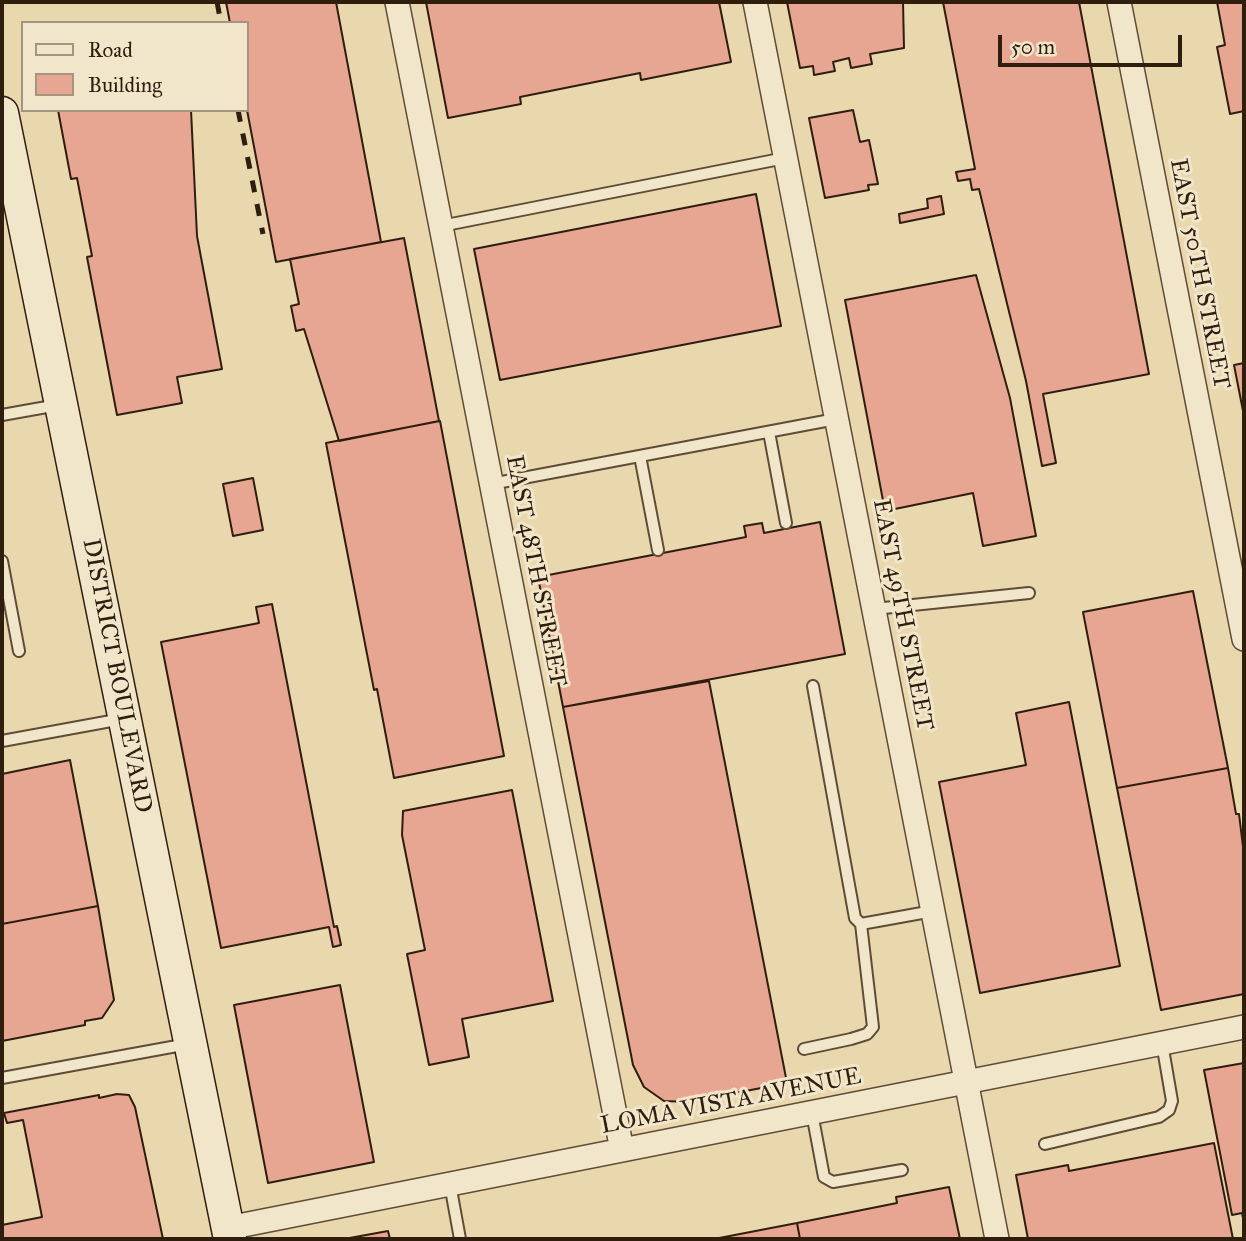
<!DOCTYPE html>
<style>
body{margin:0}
#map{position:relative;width:1246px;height:1241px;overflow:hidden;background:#e9d7ae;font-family:"IM FELL Great Primer",serif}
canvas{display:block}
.frame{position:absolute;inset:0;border:4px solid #2f1e0e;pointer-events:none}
.legend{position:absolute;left:21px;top:21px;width:228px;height:91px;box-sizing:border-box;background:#f1e5ca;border:2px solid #a3957f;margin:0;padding:9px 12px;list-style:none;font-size:21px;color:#2f1e0e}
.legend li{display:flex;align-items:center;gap:14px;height:35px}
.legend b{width:35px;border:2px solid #a3957f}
.scale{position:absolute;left:998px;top:35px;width:184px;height:32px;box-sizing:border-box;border:4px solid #2f1e0e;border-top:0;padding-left:9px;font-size:21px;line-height:24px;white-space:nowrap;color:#2f1e0e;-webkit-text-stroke:5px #f1e5ca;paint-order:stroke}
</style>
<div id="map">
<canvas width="1246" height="1241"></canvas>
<div class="frame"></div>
<ul class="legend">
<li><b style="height:9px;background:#f1e5ca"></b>Road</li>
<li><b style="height:19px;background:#e7a692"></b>Building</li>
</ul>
<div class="scale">50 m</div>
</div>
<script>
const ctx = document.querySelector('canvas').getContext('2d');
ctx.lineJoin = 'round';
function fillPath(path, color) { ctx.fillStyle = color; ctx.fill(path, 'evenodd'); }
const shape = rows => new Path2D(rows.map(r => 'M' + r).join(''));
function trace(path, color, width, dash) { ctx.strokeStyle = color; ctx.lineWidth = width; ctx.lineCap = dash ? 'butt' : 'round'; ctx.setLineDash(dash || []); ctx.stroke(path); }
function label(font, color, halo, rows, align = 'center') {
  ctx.font = font + ' "IM FELL Great Primer",serif'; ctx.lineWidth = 6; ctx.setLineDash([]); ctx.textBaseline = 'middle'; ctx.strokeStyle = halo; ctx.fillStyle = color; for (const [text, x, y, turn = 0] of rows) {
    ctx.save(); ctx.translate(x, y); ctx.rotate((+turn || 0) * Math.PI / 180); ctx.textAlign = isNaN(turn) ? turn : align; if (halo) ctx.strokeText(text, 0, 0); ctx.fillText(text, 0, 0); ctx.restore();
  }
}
const building = shape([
 [226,2,336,2,381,242,276,262,247,110,247,23,230,23,226,2],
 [426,2,719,2,731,62,641,80,640,73,520,97,521,104,448,118,426,2],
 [787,2,903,2,904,48,870,54,872,64,851,68,849,58,833,62,835,71,814,75,813,66,800,68,787,2],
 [943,2,1079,2,1149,374,1043,394,1056,463,1042,466,1026,381,979,189,972,190,970,179,958,181,956,172,975,169,943,2],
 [1217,2,1244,2,1244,111,1230,114,1217,47,1225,45,1217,2],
 [58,110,191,110,197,236,222,369,177,377,182,403,117,415,87,257,92,256,77,178,71,179,58,110],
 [853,110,860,142,869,140,878,184,868,185,869,190,825,198,809,118,853,110],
 [756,194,781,326,500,380,474,249,756,194],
 [941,196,944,214,900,223,899,214,928,208,927,199,941,196],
 [404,238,439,421,339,441,304,329,296,331,291,306,299,304,290,259,404,238],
 [976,275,1010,398,1036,536,983,546,973,493,885,511,845,300,976,275],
 [1244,363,1244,416,1234,365,1244,363],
 [440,421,504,756,394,778,377,689,374,690,326,443,440,421],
 [253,478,263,530,233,536,223,484,253,478],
 [820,522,845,654,563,707,538,577,746,537,744,526,762,523,764,533,820,522],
 [1193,591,1228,768,1117,788,1083,612,1193,591],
 [272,604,334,927,337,926,341,945,333,947,329,927,221,948,161,642,259,623,256,607,272,604],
 [709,681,787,1083,689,1102,664,1101,644,1087,633,1065,563,707,709,681],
 [1069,702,1120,966,980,993,939,782,1026,765,1016,713,1069,702],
 [70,760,98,906,2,924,2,774,70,760],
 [1228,768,1236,814,1239,814,1244,855,1244,994,1161,1010,1117,788,1228,768],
 [512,790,553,1001,462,1019,469,1057,429,1065,407,954,425,950,402,835,403,811,512,790],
 [98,906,114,1000,102,1018,85,1021,85,1025,2,1041,2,924,98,906],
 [340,985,374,1162,268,1183,234,1005,340,985],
 [1244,1063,1244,1223,1242,1213,1232,1215,1204,1070,1244,1063],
 [117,1094,129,1095,135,1107,163,1239,2,1239,2,1225,42,1217,23,1120,7,1123,4,1113,99,1095,99,1098,117,1094],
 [1214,1143,1233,1239,1028,1239,1016,1175,1068,1165,1069,1171,1214,1143],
 [949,1187,960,1239,800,1239,797,1223,897,1203,896,1197,949,1187],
 [797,1223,800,1239,714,1239,797,1223],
 [388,1231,390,1239,344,1239,388,1231]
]);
fillPath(building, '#e7a692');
trace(building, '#2f1e0e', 2);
const service = shape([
 [441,226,785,158],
 [2,415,58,405],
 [769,432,786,523],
 [640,456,658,550],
 [491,484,836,419],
 [2,561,19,651],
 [874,609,1029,593],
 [813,686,855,918,861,924,933,911],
 [2,741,122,719],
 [804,1049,851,1039,867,1034,873,1027,861,924],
 [2,1078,188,1044],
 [812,1113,824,1177,833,1182,902,1170],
 [1045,1144,1159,1117,1169,1110,1172,1101,1162,1043],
 [450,1184,460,1239]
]);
const minor = shape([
 [397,2,622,1150],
 [755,2,997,1239],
 [1119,2,1244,639],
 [228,1228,1244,1027]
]);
const secondary = shape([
 [2,113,230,1239]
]);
trace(service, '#5e4c36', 14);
trace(minor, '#5e4c36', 26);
trace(secondary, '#2f1e0e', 35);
trace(service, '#f1e5ca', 10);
trace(minor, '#f1e5ca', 23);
trace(secondary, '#f1e5ca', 32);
trace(shape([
 [217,2,221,23],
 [238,110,263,234]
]), '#2f1e0e', 5, [12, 12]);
label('24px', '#2f1e0e', '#f1e5ca', [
 ["EAST 50TH STREET",1199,274,79],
 ["EAST 48TH STREET",535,571,79],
 ["EAST 49TH STREET",902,615,79],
 ["DISTRICT BOULEVARD",116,676,79],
 ["LOMA VISTA AVENUE",731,1102,-11]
]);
</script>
